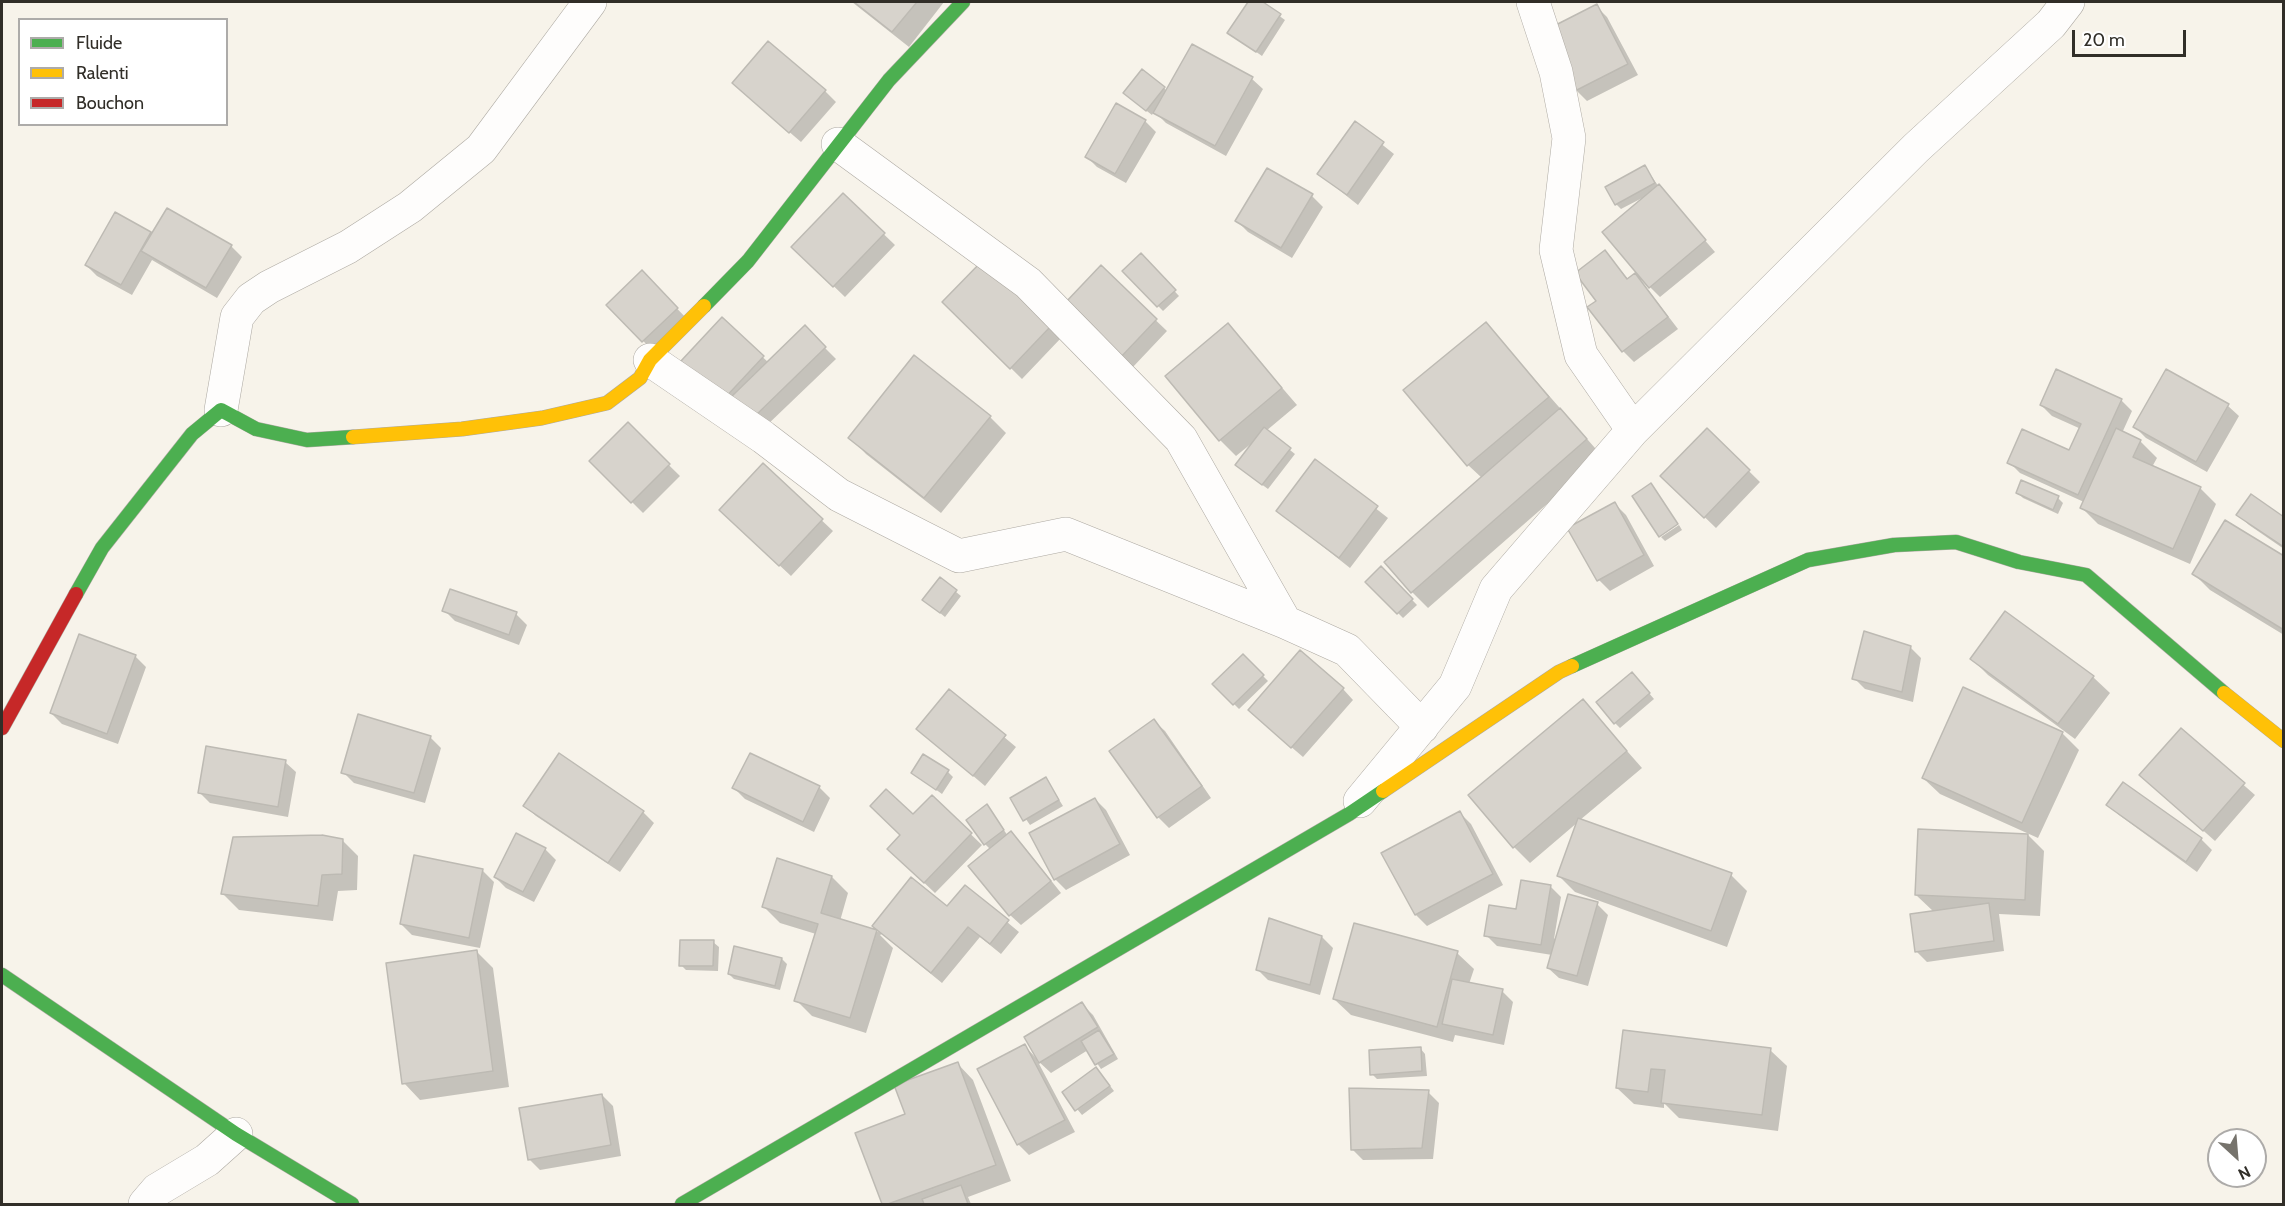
<!DOCTYPE html>
<style>
body{margin:0}
#map{position:relative;width:2285px;height:1206px;overflow:hidden;background:#f7f3ea;font-family:Cabin,sans-serif}
canvas{display:block}
.frame{position:absolute;inset:0;border:3px solid #312e28;pointer-events:none}
.legend{position:absolute;left:18px;top:18px;width:210px;height:108px;box-sizing:border-box;background:#fff;border:2px solid #adaba9;margin:0;padding:8px 10px;list-style:none;font-size:18px;color:#312e28}
.legend li{display:flex;align-items:center;gap:12px;height:30px}
.legend b{width:30px;border:2px solid #adaba9}
.north{position:absolute;left:2207px;top:1128px;width:60px;height:60px;box-sizing:border-box;background:#fff;border:2px solid #adaba9;border-radius:50%;rotate:154deg;font-size:16px;font-weight:700;line-height:24px;text-align:center;color:#312e28}
.north::after{content:'';display:block;margin:auto;width:21px;height:27px;background:#76736c;clip-path:polygon(50% 0,100% 100%,50% 72%,0 100%)}
.scale{position:absolute;left:2072px;top:30px;width:114px;height:27px;box-sizing:border-box;border:3px solid #312e28;border-top:0;padding-left:8px;font-size:18px;line-height:21px;white-space:nowrap;color:#312e28;-webkit-text-stroke:4px #fff;paint-order:stroke}
</style>
<div id="map">
<canvas width="2285" height="1206"></canvas>
<div class="frame"></div>
<ul class="legend">
<li><b style="height:8px;background:#4caf50"></b>Fluide</li>
<li><b style="height:8px;background:#ffc107"></b>Ralenti</li>
<li><b style="height:8px;background:#c62828"></b>Bouchon</li>
</ul>
<div class="north">N</div>
<div class="scale">20 m</div>
</div>
<script>
const ctx = document.querySelector('canvas').getContext('2d');
ctx.lineJoin = 'round';
function fillPath(path, color) { ctx.fillStyle = color; ctx.fill(path, 'evenodd'); }
const shape = rows => new Path2D(rows.map(r => 'M' + r).join(''));
function trace(path, color, width, dash) { ctx.strokeStyle = color; ctx.lineWidth = width; ctx.lineCap = dash ? 'butt' : 'round'; ctx.setLineDash(dash || []); ctx.stroke(path); }
fillPath(shape([
 [852,2,944,2,909,47],
 [1249,2,1260,2,1285,20,1262,56,1229,33],
 [1596,6,1607,17,1638,75,1587,101,1576,90],
 [1252,79,1263,89,1226,156,1166,123,1154,111,1152,115,1130,98,1164,88,1167,91],
 [825,91,836,102,801,142,744,93],
 [1145,121,1156,132,1126,183,1097,167,1086,156],
 [1355,123,1394,154,1358,205,1319,174],
 [1645,167,1659,187,1715,252,1660,297,1650,287,1646,196,1621,209,1616,204],
 [843,195,895,245,845,297,793,247],
 [1312,196,1323,207,1292,258,1248,232,1237,221],
 [150,233,231,246,242,257,217,298,152,260,132,295,97,276,86,265],
 [1605,252,1628,279,1634,275,1645,286,1678,329,1634,362,1623,351,1598,301],
 [1141,255,1179,296,1163,311,1124,271],
 [983,262,1061,338,1022,379,944,302],
 [1101,268,1167,331,1132,368,1066,304],
 [642,272,688,320,654,352,608,305],
 [722,319,769,363,805,328,836,359,764,428,693,373],
 [1486,324,1602,456,1428,608,1412,592,1482,478,1468,465],
 [1228,325,1297,405,1266,431,1295,454,1268,489,1242,470,1252,443,1236,456,1220,440],
 [2121,400,2132,411,2122,433,2140,441,2157,458,2152,467,2200,488,2216,504,2190,564,2098,524,2082,508,2084,502,2020,473,2009,462,2070,452,2081,429,2052,416,2041,405],
 [2228,406,2239,416,2207,472,2146,438,2135,427],
 [990,417,1006,433,941,513,866,454,850,437],
 [628,425,680,476,643,513,591,461],
 [1707,430,1760,482,1716,528,1662,476],
 [1315,461,1388,518,1350,568,1278,511],
 [763,465,833,531,791,576,732,521],
 [2018,493,2058,498,2063,503,2058,514,2023,498],
 [1615,504,1626,515,1654,566,1610,591,1599,580,1569,529],
 [2238,515,2284,519,2284,549,2249,525],
 [1679,525,1682,530,1665,541,1661,537],
 [2284,558,2284,635,2210,590,2194,574],
 [1381,568,1417,605,1403,618,1367,582],
 [940,579,961,596,945,617,929,604],
 [444,610,516,614,527,625,519,645,455,621],
 [2005,613,2093,677,2110,693,2075,739,1988,675,1972,659],
 [1910,647,1921,658,1913,702,1865,689,1854,678],
 [135,656,146,667,118,744,62,724,51,713],
 [1243,656,1268,681,1239,709,1214,684],
 [1637,679,1654,699,1620,728,1615,723],
 [1343,689,1353,700,1303,757,1261,721],
 [949,691,1016,747,985,786,918,729],
 [1583,701,1642,768,1580,820,1731,875,1747,891,1727,947,1575,892,1559,876,1578,822,1530,863,1514,847],
 [1154,721,1165,731,1211,798,1169,828,1158,817],
 [2181,730,2255,795,2215,841,2152,785],
 [2062,733,2079,750,2038,838,1940,794,1923,778],
 [430,737,441,748,425,803,354,783,343,772],
 [285,762,296,772,288,817,210,803,199,792],
 [948,772,953,777,942,794,913,773],
 [1046,779,1063,806,1030,825,1012,799],
 [2124,784,2201,839,2212,850,2197,872,2119,815,2108,805],
 [819,787,830,798,814,832,745,799,734,788],
 [932,797,982,845,935,893,900,860,902,835,913,817],
 [1095,799,1106,810,1130,855,1066,890,1055,879],
 [525,806,643,812,654,823,620,872,536,816],
 [987,806,1008,836,1011,833,1022,844,1061,893,1021,925,1010,915,991,850,985,844],
 [1460,813,1471,824,1503,885,1427,926,1416,915,1383,854],
 [2028,835,2044,851,2040,916,1999,914,2004,951,1927,962,1916,951,1934,912,1916,895],
 [342,840,358,856,357,890,338,891,333,921,239,910,223,894],
 [545,849,556,860,534,902,506,888,495,877],
 [415,857,483,871,494,882,480,948,412,935,401,924],
 [832,877,848,893,840,921,882,933,948,908,965,887,1019,932,1001,954,980,937,942,983,882,934,880,935,893,948,866,1033,812,1016,796,1000,816,934,780,923,764,907],
 [1550,886,1561,897,1554,939,1597,904,1608,915,1588,986,1559,978,1548,968,1552,955,1497,946,1486,935],
 [1322,937,1333,948,1320,995,1268,980,1257,969],
 [713,942,719,947,718,971,686,970,681,965],
 [477,952,493,968,509,1087,420,1100,404,1083],
 [1457,953,1474,969,1469,984,1502,991,1513,1002,1504,1045,1455,1035,1453,1042,1351,1015,1334,999],
 [782,959,787,964,780,990,734,979,729,974],
 [1082,1004,1093,1015,1118,1059,1101,1069,1088,1050,1051,1073,1037,1060,1075,1132,1029,1155,1018,1144,979,1070,1025,1046,1036,1058],
 [1625,1032,1770,1050,1787,1066,1778,1131,1679,1118,1664,1103,1664,1108,1634,1104,1617,1088],
 [1420,1048,1425,1054,1427,1076,1377,1079,1372,1074],
 [957,1063,973,1080,1011,1181,968,1197,971,1204,883,1204,857,1134,907,1115],
 [1101,1074,1114,1091,1082,1115,1064,1093],
 [1428,1092,1439,1103,1433,1159,1363,1160,1352,1149],
 [602,1095,613,1106,621,1156,540,1170,529,1159]
]), '#0003');
const building = shape([
 [854,2,917,2,892,32,854,2],
 [1248,2,1263,2,1281,14,1256,52,1227,33,1248,2],
 [1597,4,1628,64,1575,91,1544,31,1597,4],
 [768,41,826,90,789,133,732,83,768,41],
 [1192,44,1253,77,1215,146,1153,113,1192,44],
 [1142,69,1165,87,1146,111,1123,93,1142,69],
 [1116,103,1146,120,1115,174,1085,157,1116,103],
 [1355,121,1384,142,1347,195,1317,174,1355,121],
 [1645,165,1655,183,1615,205,1605,187,1645,165],
 [1267,168,1313,194,1281,248,1235,221,1267,168],
 [1659,184,1706,240,1649,288,1602,232,1659,184],
 [843,193,885,233,833,287,791,247,843,193],
 [167,208,232,245,206,288,141,251,167,208],
 [115,212,151,232,121,285,85,265,115,212],
 [1605,250,1627,279,1635,273,1668,317,1622,352,1587,307,1596,301,1575,273,1605,250],
 [1141,253,1176,290,1157,307,1122,271,1141,253],
 [983,260,1051,326,1010,369,942,302,983,260],
 [1101,265,1157,319,1120,358,1064,304,1101,265],
 [642,270,678,308,642,342,606,305,642,270],
 [722,317,764,356,722,401,680,362,722,317],
 [1486,322,1549,397,1467,466,1403,390,1486,322],
 [1228,323,1282,388,1219,441,1165,376,1228,323],
 [805,325,826,347,752,419,731,397,805,325],
 [914,355,991,416,924,498,848,438,914,355],
 [2056,369,2122,399,2078,495,2007,463,2022,429,2069,450,2081,424,2040,405,2056,369],
 [2166,369,2229,404,2196,462,2133,427,2166,369],
 [1560,408,1587,439,1411,593,1384,562,1560,408],
 [628,422,670,464,631,503,589,461,628,422],
 [1264,427,1291,448,1262,485,1235,465,1264,427],
 [1707,428,1750,470,1704,518,1660,476,1707,428],
 [2116,428,2141,440,2133,457,2201,487,2173,549,2080,508,2116,428],
 [1315,459,1378,506,1339,558,1276,511,1315,459],
 [763,463,823,519,779,566,719,510,763,463],
 [2021,480,2059,496,2053,510,2016,493,2021,480],
 [1651,483,1678,524,1659,537,1632,496,1651,483],
 [2251,494,2284,517,2284,547,2236,515,2251,494],
 [1615,502,1644,555,1597,581,1567,528,1615,502],
 [2225,520,2284,556,2284,630,2192,574,2225,520],
 [1381,566,1413,599,1397,614,1365,582,1381,566],
 [940,577,957,590,940,613,922,600,940,577],
 [450,589,517,612,509,635,442,611,450,589],
 [2005,611,2094,676,2058,724,1970,659,2005,611],
 [1864,631,1911,646,1902,692,1852,679,1864,631],
 [79,634,136,655,107,734,50,713,79,634],
 [1300,650,1344,688,1291,748,1248,710,1300,650],
 [1243,654,1264,675,1233,705,1212,684,1243,654],
 [1632,672,1650,693,1614,724,1596,702,1632,672],
 [1963,687,2063,732,2022,823,1922,778,1963,687],
 [949,689,1006,735,973,776,916,729,949,689],
 [1583,699,1627,751,1513,848,1468,795,1583,699],
 [358,714,431,736,414,793,341,773,358,714],
 [1154,719,1202,786,1157,818,1109,751,1154,719],
 [2181,728,2245,783,2203,831,2139,775,2181,728],
 [206,746,286,760,278,807,198,793,206,746],
 [559,753,644,811,608,863,523,806,559,753],
 [750,753,820,786,803,822,732,788,750,753],
 [923,754,949,770,936,790,911,773,923,754],
 [1046,777,1059,800,1023,821,1010,798,1046,777],
 [2123,782,2202,838,2186,862,2106,805,2123,782],
 [886,789,913,814,932,795,972,833,924,883,887,849,900,835,870,806,886,789],
 [1095,798,1120,844,1054,880,1029,833,1095,798],
 [987,804,1004,830,984,845,966,820,987,804],
 [1460,811,1493,874,1415,915,1381,853,1460,811],
 [1578,818,1732,873,1711,931,1557,876,1578,818],
 [1918,829,2028,834,2025,900,1915,895,1918,829],
 [1011,831,1051,881,1009,916,968,866,1011,831],
 [516,833,546,848,523,892,494,877,516,833],
 [322,835,343,839,342,874,322,875,318,906,221,894,233,837,322,835],
 [414,855,483,869,469,938,400,924,414,855],
 [777,858,832,876,821,913,877,930,850,1018,794,1001,818,924,762,907,777,858],
 [911,877,947,906,965,885,1009,920,990,944,968,927,931,973,872,926,911,877],
 [1521,880,1551,885,1541,945,1484,936,1489,905,1516,909,1521,880],
 [1568,894,1598,902,1577,976,1547,968,1568,894],
 [1989,903,1994,941,1915,952,1910,914,1989,903],
 [1269,918,1322,936,1310,985,1256,970,1269,918],
 [1354,923,1458,951,1437,1027,1333,999,1354,923],
 [680,940,714,940,713,966,679,966,680,940],
 [734,946,782,958,775,986,728,974,734,946],
 [477,950,493,1071,402,1084,386,963,477,950],
 [1452,979,1503,989,1493,1035,1442,1024,1452,979],
 [1082,1002,1098,1027,1039,1063,1024,1037,1082,1002],
 [1099,1030,1114,1054,1095,1065,1081,1041,1099,1030],
 [1623,1030,1771,1048,1762,1115,1661,1103,1665,1070,1651,1069,1648,1092,1616,1088,1623,1030],
 [1025,1044,1065,1120,1017,1145,977,1069,1025,1044],
 [1421,1047,1422,1071,1370,1075,1369,1050,1421,1047],
 [958,1062,996,1165,888,1204,882,1204,855,1133,905,1114,894,1085,958,1062],
 [1096,1067,1110,1086,1075,1111,1062,1092,1096,1067],
 [1349,1088,1429,1090,1422,1148,1351,1150,1349,1088],
 [602,1094,611,1145,528,1160,519,1108,602,1094],
 [961,1185,968,1204,924,1204,922,1199,961,1185]
]);
fillPath(building, '#d7d3cc');
trace(building, '#bdbab3', 1.5);
const street = shape([
 [1533,2,1556,72,1569,138,1556,250,1581,355,1633,430],
 [838,144,1028,283,1181,439,1285,622],
 [650,360,763,437,839,495,959,556,1066,534,1285,622,1347,650,1422,727],
 [221,410,237,317,251,299,269,287,348,247,410,207,481,149,590,2],
 [1360,801,1455,686,1496,589,1633,430,1916,148,2051,24,2068,2],
 [145,1204,157,1190,207,1160,236,1134]
]);
const fast = shape([
 [704,306,748,261,889,80,963,2],
 [76,594,102,548,192,434,221,410,256,429,307,440,353,437],
 [1572,666,1808,560,1894,545,1956,542,2019,562,2086,575,2224,693],
 [2,975,236,1134,352,1204],
 [682,1204,1349,814,1383,791]
]);
const slow = shape([
 [353,437,462,429,542,418,607,403,640,378,650,360,704,306],
 [2224,693,2284,741],
 [1383,791,1559,672,1572,666]
]);
const jam = shape([
 [2,728,76,594]
]);
trace(street, '#ada9a2', 34);
trace(fast, '#ada9a2', 15);
trace(slow, '#ada9a2', 15);
trace(jam, '#ada9a2', 15);
trace(street, '#fefdfc', 33);
trace(fast, '#4caf50', 14);
trace(slow, '#ffc107', 14);
trace(jam, '#c62828', 14);
</script>
